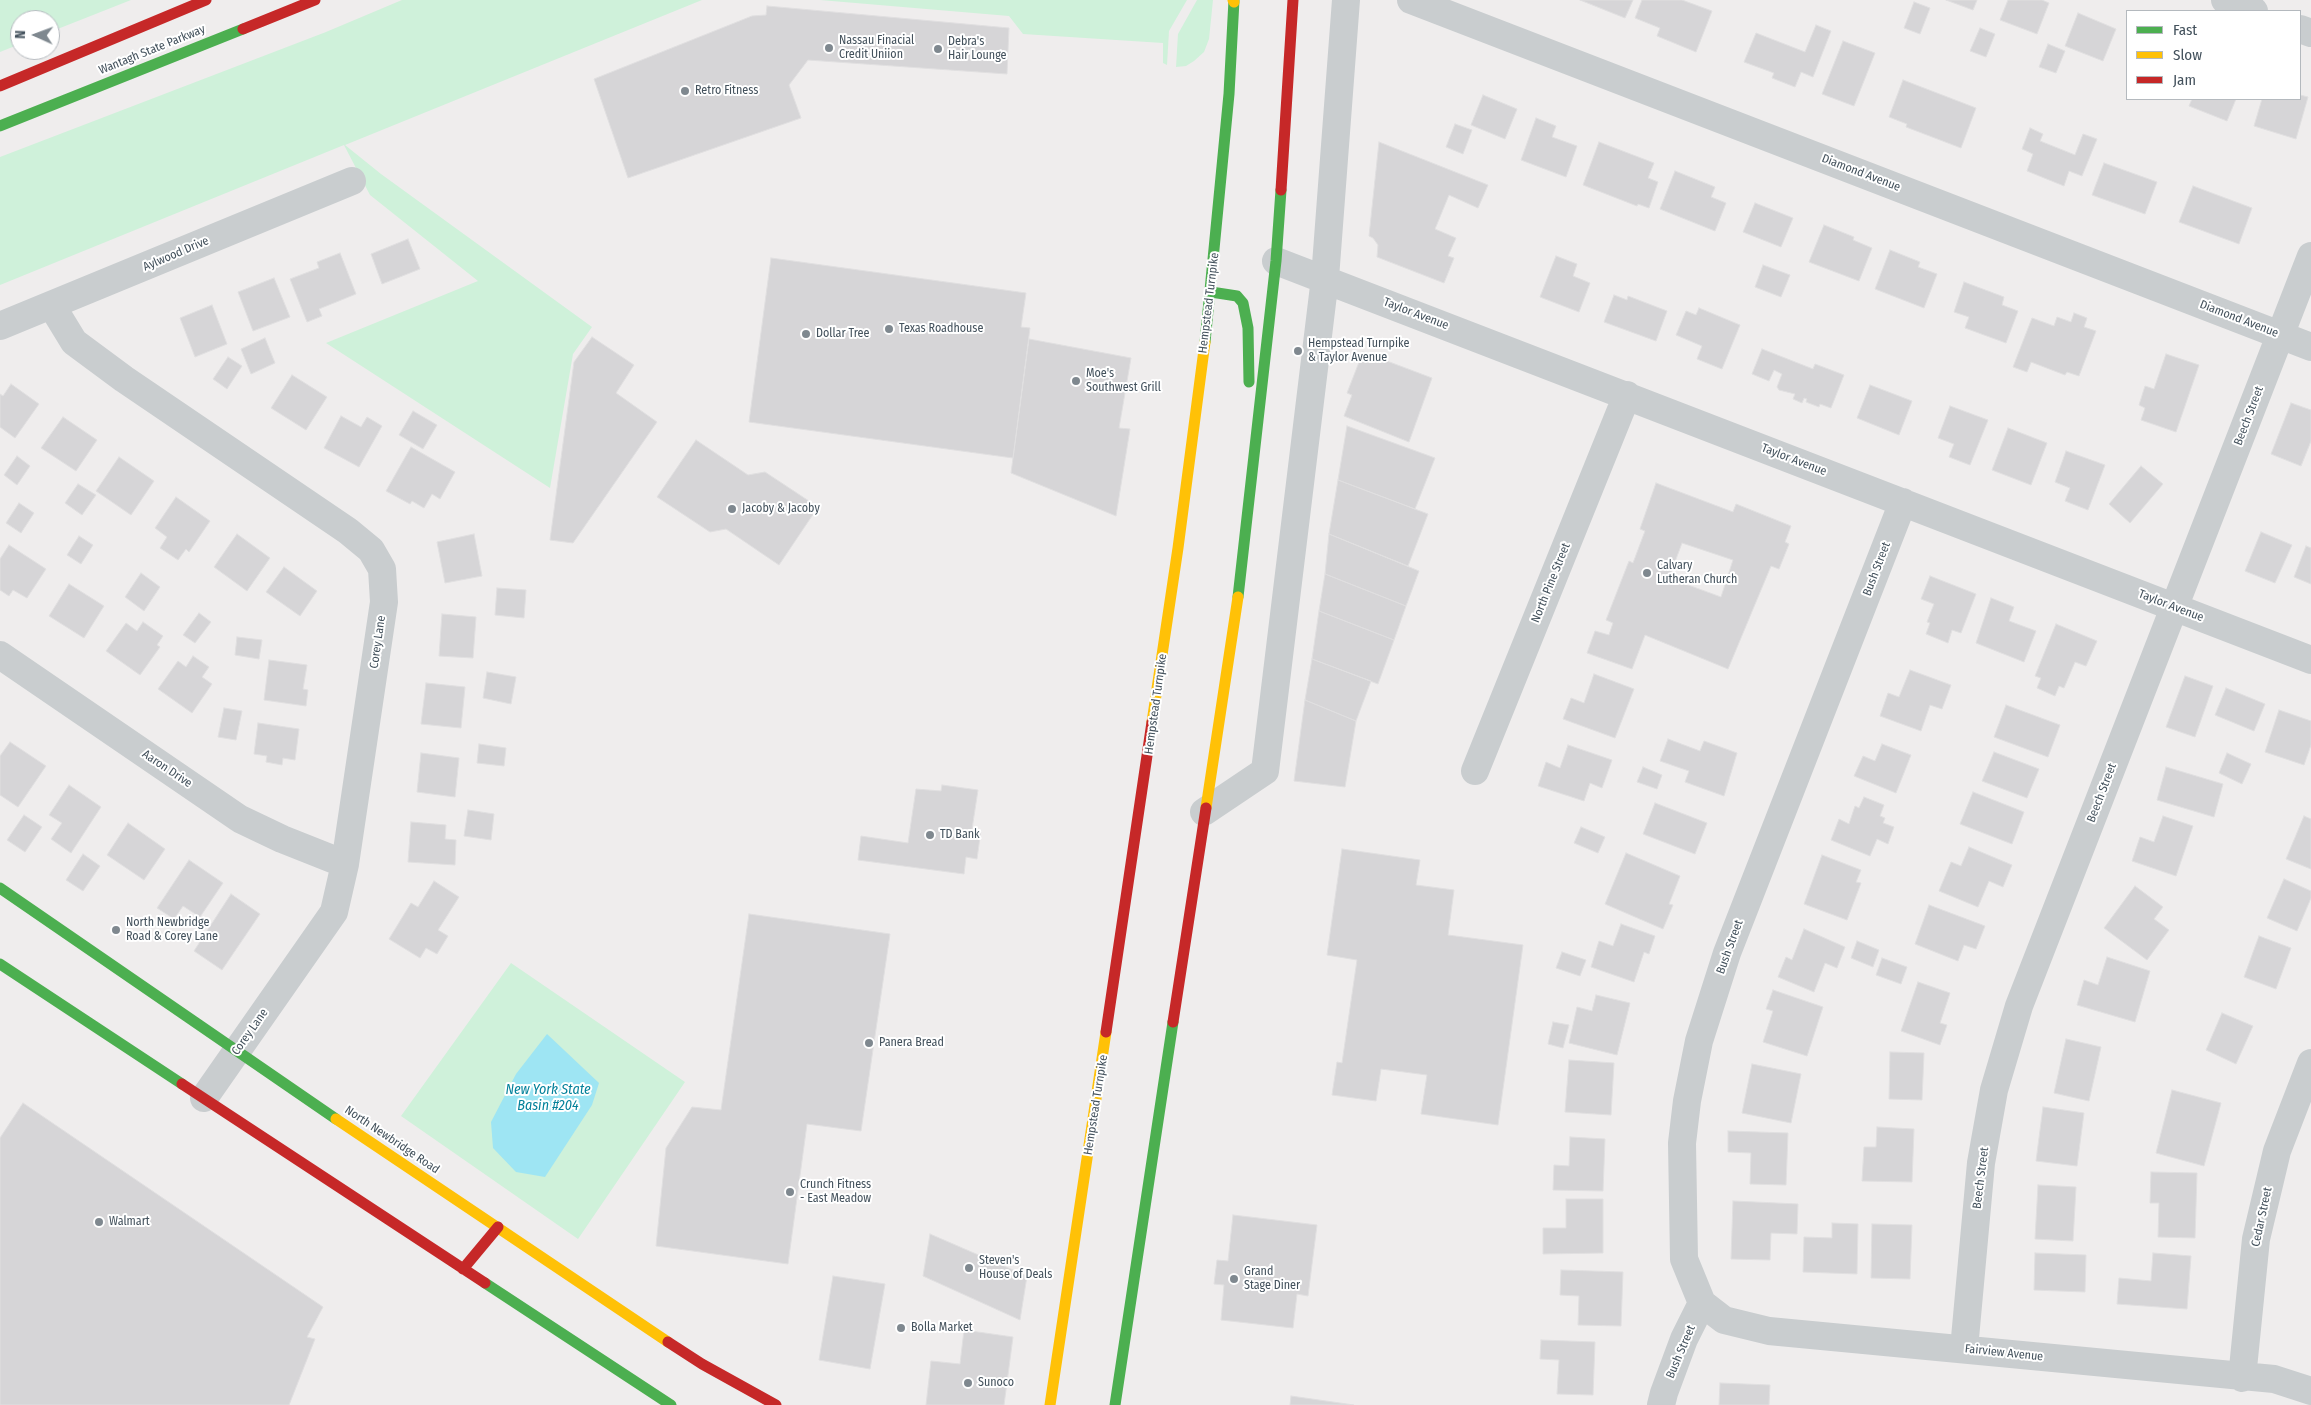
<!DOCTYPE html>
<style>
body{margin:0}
#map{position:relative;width:2311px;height:1405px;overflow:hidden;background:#efeded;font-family:"Fira Sans Condensed",sans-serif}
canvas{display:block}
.legend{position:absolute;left:2126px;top:10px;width:175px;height:90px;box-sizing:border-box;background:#fff;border:1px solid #b4b9be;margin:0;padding:6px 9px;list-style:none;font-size:15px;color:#43515c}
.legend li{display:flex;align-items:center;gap:10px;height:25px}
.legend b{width:25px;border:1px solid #b4b9be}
.north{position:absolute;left:10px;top:10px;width:50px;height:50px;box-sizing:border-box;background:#fff;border:1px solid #b4b9be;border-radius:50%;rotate:272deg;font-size:14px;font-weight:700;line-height:20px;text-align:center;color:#43515c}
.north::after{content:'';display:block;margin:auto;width:18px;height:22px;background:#7f888f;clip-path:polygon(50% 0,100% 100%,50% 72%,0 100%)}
</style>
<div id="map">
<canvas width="2311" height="1405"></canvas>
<ul class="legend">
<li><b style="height:6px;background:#4caf50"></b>Fast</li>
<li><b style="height:6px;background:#ffc107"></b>Slow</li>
<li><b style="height:6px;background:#c62828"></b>Jam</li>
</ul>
<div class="north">N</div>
</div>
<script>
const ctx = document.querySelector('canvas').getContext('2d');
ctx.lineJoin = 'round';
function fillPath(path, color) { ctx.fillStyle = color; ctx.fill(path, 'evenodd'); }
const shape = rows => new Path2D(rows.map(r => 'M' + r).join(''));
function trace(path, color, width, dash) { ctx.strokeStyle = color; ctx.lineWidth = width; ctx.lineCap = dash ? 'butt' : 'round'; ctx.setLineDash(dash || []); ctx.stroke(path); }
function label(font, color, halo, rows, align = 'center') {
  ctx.font = font + ' "Fira Sans Condensed",sans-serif'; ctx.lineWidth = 4; ctx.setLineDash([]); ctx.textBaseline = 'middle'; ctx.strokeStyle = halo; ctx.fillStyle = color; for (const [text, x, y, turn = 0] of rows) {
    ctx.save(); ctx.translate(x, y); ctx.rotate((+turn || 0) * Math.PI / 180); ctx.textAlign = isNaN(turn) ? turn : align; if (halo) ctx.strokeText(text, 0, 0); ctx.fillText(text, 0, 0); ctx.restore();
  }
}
fillPath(shape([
 [0,0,131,0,50,32,50,20,20,20,20,44,0,52],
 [402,0,702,0,345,145,381,174,592,327,573,354,550,488,326,343,478,281,370,195,344,145,0,285,0,157,326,32],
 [820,0,1187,0,1169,31,1167,65,1163,63,1163,43,1023,34,1009,16],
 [1197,0,1213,0,1209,39,1204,52,1194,61,1186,66,1176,67,1178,34],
 [511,963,685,1082,578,1239,401,1116]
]), '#cff1da');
fillPath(shape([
 [547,1034,599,1083,592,1105,545,1177,516,1172,493,1148,491,1122,516,1074]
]), '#9ee5f3');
const building = shape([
 [1580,0,1633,0,1625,18,1580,0],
 [1642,0,1682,0,1712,11,1696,52,1657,36,1660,28,1635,18,1642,0],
 [1946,0,1977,0,1973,10,1946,0],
 [2008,0,2042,0,2049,3,2037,34,2000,20,2008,0],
 [1914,2,1930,8,1920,34,1904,28,1914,2],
 [767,6,1009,28,1007,74,808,60,789,85,801,118,628,178,594,79,752,16,766,15,767,6],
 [2078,13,2116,29,2103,61,2065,46,2078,13],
 [1816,25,1831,31,1813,77,1801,72,1795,87,1772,78,1774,73,1744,62,1756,33,1805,52,1816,25],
 [1980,28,1995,34,1986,57,1970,51,1980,28],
 [1843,41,1875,53,1854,106,1822,94,1843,41],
 [2048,44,2065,51,2056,73,2039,67,2048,44],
 [1903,80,1976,108,1961,148,1906,127,1907,124,1889,117,1903,80],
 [1483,95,1517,109,1505,139,1471,125,1483,95],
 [2300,95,2308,97,2296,139,2254,126,2262,99,2300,99,2300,95],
 [2192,99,2236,99,2227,121,2189,106,2192,99],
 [1536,118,1556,126,1552,137,1577,146,1566,177,1521,160,1536,118],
 [1455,124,1472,130,1463,154,1446,147,1455,124],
 [2030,128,2043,134,2040,141,2075,155,2083,134,2097,139,2082,176,2069,171,2064,186,2027,171,2033,154,2022,149,2030,128],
 [1379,142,1488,185,1478,208,1449,195,1435,229,1456,238,1448,256,1454,258,1444,283,1377,257,1378,245,1373,238,1369,236,1379,142],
 [1599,142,1654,163,1648,178,1658,182,1649,208,1638,204,1637,206,1583,185,1599,142],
 [2104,163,2157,182,2145,214,2092,195,2104,163],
 [1675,171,1715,187,1711,197,1726,203,1715,231,1660,209,1675,171],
 [2193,186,2252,208,2239,244,2179,222,2193,186],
 [1755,203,1793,218,1781,247,1743,232,1755,203],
 [1824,225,1854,237,1853,240,1872,248,1859,281,1809,262,1824,225],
 [408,239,420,269,382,284,371,254,408,239],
 [1890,250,1920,262,1918,267,1937,274,1924,308,1875,289,1890,250],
 [340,253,356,294,319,309,322,316,307,322,290,279,319,268,317,262,340,253],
 [1556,256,1577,264,1573,276,1590,283,1579,312,1540,297,1556,256],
 [771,258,1026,293,1021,327,1030,328,1013,458,749,422,771,258],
 [1763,265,1790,275,1781,297,1755,287,1763,265],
 [274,278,290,317,253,331,238,292,274,278],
 [1964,282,2004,297,2002,305,2018,311,2006,343,1965,328,1969,317,1954,312,1964,282],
 [1614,295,1627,300,1628,296,1667,311,1656,341,1604,322,1614,295],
 [212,305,227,344,195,357,180,318,212,305],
 [1699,308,1740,325,1722,369,1697,359,1702,346,1676,335,1686,311,1696,315,1699,308],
 [2074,313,2087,318,2084,327,2096,331,2079,376,2067,372,2065,375,2031,362,2027,372,2013,367,2032,318,2054,326,2057,317,2071,322,2074,313],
 [592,337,634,365,616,393,657,422,573,543,550,540,574,362,592,337],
 [265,338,275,363,251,374,241,349,265,338],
 [1029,339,1131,358,1119,428,1130,429,1116,516,1011,473,1029,339],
 [1762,349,1813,369,1815,364,1844,375,1831,408,1820,404,1819,407,1806,402,1807,399,1804,398,1802,403,1793,399,1795,394,1779,390,1777,387,1782,374,1774,370,1769,381,1752,374,1762,349],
 [1363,352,1432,378,1409,442,1344,416,1352,395,1347,393,1363,352],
 [2166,354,2199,365,2176,432,2141,420,2145,408,2139,405,2145,386,2154,389,2166,354],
 [228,357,242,366,227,389,213,379,228,357],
 [292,375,327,397,306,430,271,408,292,375],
 [11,384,39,404,15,438,0,427,0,394,3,396,11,384],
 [1870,385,1912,401,1899,435,1857,418,1870,385],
 [2291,403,2311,410,2311,441,2301,466,2271,454,2291,403],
 [1950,406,1988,420,1970,465,1949,457,1954,444,1938,438,1950,406],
 [413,411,437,425,423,449,399,435,413,411],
 [341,416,361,427,367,417,382,426,359,467,324,448,341,416],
 [63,417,97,440,76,471,41,448,63,417],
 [1347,426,1435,458,1415,509,1338,480,1347,426],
 [2008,428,2047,443,2031,485,1992,470,2008,428],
 [696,440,748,475,765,472,818,507,779,565,726,529,710,532,657,497,696,440],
 [411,447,455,472,440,499,432,494,424,508,412,501,410,504,386,491,411,447],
 [2066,451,2105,465,2088,510,2065,501,2070,488,2055,482,2066,451],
 [17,456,30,466,17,485,4,475,17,456],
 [119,457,154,481,131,515,96,491,119,457],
 [2141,466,2163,484,2130,523,2109,504,2141,466],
 [1338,480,1428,514,1408,566,1329,534,1338,480],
 [1656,483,1733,512,1736,504,1791,526,1785,542,1789,544,1779,569,1771,566,1728,669,1645,635,1632,669,1587,653,1595,631,1609,635,1613,623,1606,620,1629,561,1633,563,1645,531,1640,529,1656,483],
 [1682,543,1733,560,1721,597,1669,578,1682,543],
 [78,484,96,495,82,515,65,503,78,484],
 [176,497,210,521,189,552,186,549,178,560,160,548,167,537,155,528,176,497],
 [19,503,34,513,21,533,6,523,19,503],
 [2261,532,2292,545,2275,583,2245,571,2261,532],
 [237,534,270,558,247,591,214,567,237,534],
 [474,534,482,576,445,583,437,542,474,534],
 [1329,534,1419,571,1406,606,1325,574,1329,534],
 [79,536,93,545,81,564,67,555,79,536],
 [9,545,46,569,27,598,13,590,9,596,0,590,0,559,9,545],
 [2306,546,2311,548,2311,584,2294,577,2306,546],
 [284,567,317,591,300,616,266,592,284,567],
 [141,573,160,587,144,611,125,597,141,573],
 [1325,574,1406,606,1394,640,1319,611,1325,574],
 [1930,576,1976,594,1961,633,1952,630,1948,643,1926,634,1930,623,1927,622,1934,604,1921,599,1930,576],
 [69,584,104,606,84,638,49,616,69,584],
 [497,588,526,590,524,618,495,615,497,588],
 [1991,598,2014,607,2009,621,2036,631,2024,662,1976,643,1991,598],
 [1319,611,1394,640,1378,684,1312,659,1319,611],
 [199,613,211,622,195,643,183,635,199,613],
 [442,614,476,617,473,658,439,656,442,614],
 [143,622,163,636,157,645,160,647,140,675,106,651,126,623,137,631,143,622],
 [2056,624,2097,641,2086,666,2075,662,2064,688,2059,686,2055,696,2037,688,2041,678,2035,676,2056,624],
 [237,637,262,640,259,659,235,655,237,637],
 [193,656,209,667,202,677,212,684,192,713,158,689,178,661,186,667,193,656],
 [1312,659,1371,681,1356,721,1305,700,1312,659],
 [269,660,307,665,303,689,308,690,306,706,264,700,269,660],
 [1910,670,1951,685,1942,709,1930,705,1921,731,1880,716,1888,693,1899,697,1910,670],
 [487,672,516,677,511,704,483,698,487,672],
 [1594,674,1634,689,1615,738,1563,719,1571,698,1584,703,1594,674],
 [2185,676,2213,686,2195,737,2166,727,2185,676],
 [426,683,465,687,461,728,421,724,426,683],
 [2226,688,2265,704,2254,731,2215,715,2226,688],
 [1305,700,1356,721,1345,787,1294,781,1305,700],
 [2006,705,2060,725,2048,757,1994,737,2006,705],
 [224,708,242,711,236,740,218,737,224,708],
 [2279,710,2311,721,2311,745,2304,765,2265,752,2279,710],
 [258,723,299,729,295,760,283,758,282,765,266,762,267,756,254,754,258,723],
 [1668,739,1700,751,1704,741,1737,753,1724,796,1685,782,1689,771,1660,761,1668,739],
 [10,742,46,766,18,807,0,795,0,756,10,742],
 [479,744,506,748,504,766,477,763,479,744],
 [1882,744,1911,755,1896,793,1854,776,1863,756,1875,761,1882,744],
 [1568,745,1612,760,1602,788,1590,783,1584,801,1538,786,1546,762,1560,768,1568,745],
 [1994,752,2039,769,2027,798,1982,781,1994,752],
 [421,753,459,758,455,797,417,792,421,753],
 [2227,753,2251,764,2242,784,2219,773,2227,753],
 [1643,767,1662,775,1657,789,1637,782,1643,767],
 [2166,767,2223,784,2214,817,2157,800,2166,767],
 [69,785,101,807,71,853,51,839,62,823,49,815,69,785],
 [942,785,978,790,972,829,981,830,977,859,966,857,964,874,858,860,861,836,908,843,916,789,941,791,942,785],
 [1973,792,2024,812,2012,844,1960,824,1973,792],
 [1864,797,1884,805,1880,816,1885,818,1883,823,1894,827,1888,844,1877,839,1870,856,1831,840,1839,819,1849,824,1855,806,1859,808,1864,797],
 [1655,803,1707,823,1695,854,1643,834,1655,803],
 [468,810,494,814,491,840,464,836,468,810],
 [24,815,42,827,25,852,7,840,24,815],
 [2163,816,2193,826,2176,876,2132,861,2140,837,2154,842,2163,816],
 [2304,816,2311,819,2311,869,2286,859,2304,816],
 [411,822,446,825,445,839,456,840,455,865,408,862,411,822],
 [128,823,165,849,144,880,107,855,128,823],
 [1581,827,1605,837,1598,853,1574,843,1581,827],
 [1969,847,2012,865,2003,887,1989,881,1978,907,1939,891,1951,862,1961,866,1969,847],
 [1342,849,1420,860,1416,885,1454,890,1448,935,1523,945,1498,1125,1421,1114,1427,1075,1381,1069,1376,1101,1332,1095,1337,1062,1342,1063,1357,960,1327,955,1342,849],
 [1626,853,1680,876,1669,904,1673,905,1663,929,1605,904,1626,853],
 [83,854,100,866,83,891,66,880,83,854],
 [1822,855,1861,870,1856,882,1861,883,1847,920,1804,904,1822,855],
 [189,860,223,883,200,917,183,906,174,919,157,908,189,860],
 [2284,879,2311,891,2311,898,2297,931,2267,918,2284,879],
 [434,881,459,897,438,930,448,936,437,954,426,948,420,958,389,939,411,903,418,907,434,881],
 [2135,886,2163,907,2154,919,2169,930,2147,960,2104,928,2135,886],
 [231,894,260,914,222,970,194,951,231,894],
 [1929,905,1985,926,1976,949,1964,945,1958,961,1915,944,1929,905],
 [749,914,890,934,861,1131,807,1124,788,1264,656,1246,666,1148,692,1107,721,1110,749,914],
 [1621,924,1655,936,1649,954,1644,952,1634,982,1591,967,1599,941,1613,946,1621,924],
 [1804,929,1845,947,1837,968,1825,963,1814,992,1778,977,1786,957,1792,960,1804,929],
 [2259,936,2291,948,2276,989,2244,977,2259,936],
 [1857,941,1879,950,1873,967,1851,958,1857,941],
 [1562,952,1586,960,1580,976,1556,968,1562,952],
 [2107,957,2150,971,2135,1022,2077,1005,2084,980,2098,985,2107,957],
 [1882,958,1907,967,1901,984,1876,975,1882,958],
 [1918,982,1950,993,1940,1023,1947,1025,1940,1045,1901,1031,1918,982],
 [1773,990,1823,1007,1807,1056,1763,1042,1773,1011,1766,1009,1773,990],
 [1596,995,1630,1003,1617,1055,1569,1043,1577,1007,1592,1011,1596,995],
 [2222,1013,2253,1026,2236,1064,2206,1050,2222,1013],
 [1553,1022,1569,1025,1563,1048,1548,1044,1553,1022],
 [2066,1039,2101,1047,2089,1101,2054,1093,2066,1039],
 [1890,1052,1924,1053,1922,1100,1889,1099,1890,1052],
 [1569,1060,1614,1063,1611,1115,1565,1112,1569,1060],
 [1752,1064,1801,1074,1791,1123,1742,1113,1752,1064],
 [2172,1090,2221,1103,2204,1166,2156,1153,2172,1090],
 [23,1103,323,1307,307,1337,315,1339,289,1405,0,1405,0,1138,23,1103],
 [2043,1107,2084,1113,2077,1166,2036,1161,2043,1107],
 [1877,1127,1914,1129,1912,1182,1862,1181,1864,1147,1876,1147,1877,1127],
 [1728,1131,1788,1133,1786,1185,1750,1184,1751,1153,1728,1152,1728,1131],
 [1570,1137,1605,1139,1603,1191,1553,1190,1554,1165,1569,1166,1570,1137],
 [2151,1172,2197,1173,2195,1238,2158,1237,2159,1203,2150,1203,2151,1172],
 [2038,1185,2076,1187,2073,1241,2035,1239,2038,1185],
 [1566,1199,1603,1199,1603,1253,1543,1254,1543,1228,1566,1228,1566,1199],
 [1733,1201,1798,1204,1797,1234,1771,1233,1770,1260,1731,1259,1733,1201],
 [1233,1215,1317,1225,1308,1296,1297,1294,1293,1328,1221,1320,1224,1285,1214,1284,1217,1260,1228,1261,1233,1215],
 [1832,1223,1858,1224,1857,1274,1803,1272,1804,1237,1832,1238,1832,1223],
 [1872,1224,1912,1225,1910,1279,1871,1278,1872,1224],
 [930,1234,1027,1276,1020,1320,923,1276,930,1234],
 [2035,1253,2086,1255,2085,1292,2034,1290,2035,1253],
 [2153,1253,2191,1256,2187,1309,2117,1304,2119,1278,2151,1281,2153,1253],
 [1561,1270,1623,1272,1621,1326,1578,1325,1579,1296,1560,1295,1561,1270],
 [833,1276,885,1284,870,1369,819,1360,833,1276],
 [964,1330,1013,1337,1004,1405,926,1405,931,1361,960,1364,964,1330],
 [1541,1340,1595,1342,1593,1395,1557,1394,1559,1360,1540,1359,1541,1340],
 [1720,1383,1770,1385,1769,1405,1719,1405,1720,1383],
 [1291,1396,1354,1405,1290,1405,1291,1396]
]);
fillPath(building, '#d6d5d7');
trace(building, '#e0dfe0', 1);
trace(shape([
 [1411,0,2311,347],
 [2225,0,2254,11],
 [2300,29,2311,33],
 [1276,261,2311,660],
 [52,306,74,342,124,379,348,531,371,550,382,569,384,602,345,864,334,912,204,1098],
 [0,326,352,181],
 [0,655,240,819,282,839,345,864],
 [1475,771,1627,395],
 [1204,812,1265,771,1325,278,1346,0],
 [1702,1303,1724,1320,1769,1331,2274,1379,2311,1391],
 [1964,1349,1981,1163,1994,1090,2019,1006,2311,256],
 [2242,1378,2256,1239,2277,1151,2311,1063],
 [1661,1405,1664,1393,1684,1339,1702,1303,1684,1259,1682,1143,1687,1101,1699,1041,1727,953,1903,502]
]), '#c9cdcf', 28);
trace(shape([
 [0,126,243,29],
 [1211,292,1237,296,1243,303,1248,328,1249,382],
 [1205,342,1229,94,1234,0],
 [1238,597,1276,261,1281,190],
 [0,888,336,1119],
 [0,964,182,1084],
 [485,1283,671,1405],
 [1115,1405,1173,1022]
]), '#4caf50', 11);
trace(shape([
 [1233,0,1234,2],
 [1152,722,1178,548,1205,342],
 [1206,808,1238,597],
 [336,1119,668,1342],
 [1050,1405,1106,1032]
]), '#ffc107', 11);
trace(shape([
 [243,29,315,0],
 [0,86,206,0],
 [1281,190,1293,0],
 [1173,1022,1206,808],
 [1106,1032,1152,722],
 [182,1084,485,1283],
 [463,1269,498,1227],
 [668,1342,702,1364,776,1405]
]), '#c62828', 11);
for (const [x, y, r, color] of [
 [829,48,5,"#7f888f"],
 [938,49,5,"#7f888f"],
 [685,91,5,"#7f888f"],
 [889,329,5,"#7f888f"],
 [806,334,5,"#7f888f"],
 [1298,351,5,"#7f888f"],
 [1076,381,5,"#7f888f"],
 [732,509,5,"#7f888f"],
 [1647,573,5,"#7f888f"],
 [930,835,5,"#7f888f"],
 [116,930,5,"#7f888f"],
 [869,1043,5,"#7f888f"],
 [790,1192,5,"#7f888f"],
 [99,1222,5,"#7f888f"],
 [969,1268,5,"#7f888f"],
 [1234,1279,5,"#7f888f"],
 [901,1328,5,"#7f888f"],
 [968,1383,5,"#7f888f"]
]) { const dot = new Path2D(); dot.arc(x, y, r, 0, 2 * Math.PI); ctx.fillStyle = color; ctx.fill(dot); trace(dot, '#fff', 2); }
label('12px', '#43515c', '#fff', [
 ["Nassau Finacial",839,41],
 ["Credit Uniion",839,55],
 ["Debra's",948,42],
 ["Hair Lounge",948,56],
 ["Retro Fitness",695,91],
 ["Texas Roadhouse",899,329],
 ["Dollar Tree",816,334],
 ["Hempstead Turnpike",1308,344],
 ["& Taylor Avenue",1308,358],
 ["Moe's",1086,374],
 ["Southwest Grill",1086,388],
 ["Jacoby & Jacoby",742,509],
 ["Calvary",1657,566],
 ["Lutheran Church",1657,580],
 ["TD Bank",940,835],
 ["North Newbridge",126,923],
 ["Road & Corey Lane",126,937],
 ["Panera Bread",879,1043],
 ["Crunch Fitness",800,1185],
 ["- East Meadow",800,1199],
 ["Walmart",109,1222],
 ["Steven's",979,1261],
 ["House of Deals",979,1275],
 ["Grand",1244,1272],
 ["Stage Diner",1244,1286],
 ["Bolla Market",911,1328],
 ["Sunoco",978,1383]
], 'left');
label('12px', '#43515c', '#fff', [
 ["Wantagh State Parkway",152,50,-22],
 ["Diamond Avenue",1861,173,21],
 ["Aylwood Drive",176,254,-23],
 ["Hempstead Turnpike",1209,303,-83],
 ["Taylor Avenue",1416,314,21],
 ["Diamond Avenue",2239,319,21],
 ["Beech Street",2249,416,-69],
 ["Taylor Avenue",1794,460,21],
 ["Bush Street",1877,569,-69],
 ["North Pine Street",1551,583,-68],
 ["Taylor Avenue",2171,606,21],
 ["Corey Lane",378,642,-82],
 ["Hempstead Turnpike",1156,704,-82],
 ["Aaron Drive",167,769,34],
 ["Beech Street",2102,793,-69],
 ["Bush Street",1730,947,-70],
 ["Corey Lane",250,1032,-55],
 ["Hempstead Turnpike",1096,1105,-81],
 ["North Newbridge Road",392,1140,34],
 ["Beech Street",1981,1178,-83],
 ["Cedar Street",2262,1217,-78],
 ["Bush Street",1681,1352,-67],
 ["Fairview Avenue",2004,1353,6]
]);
label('italic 14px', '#03819a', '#fff', [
 ["New York State",548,1090],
 ["Basin #204",548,1106]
]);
</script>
